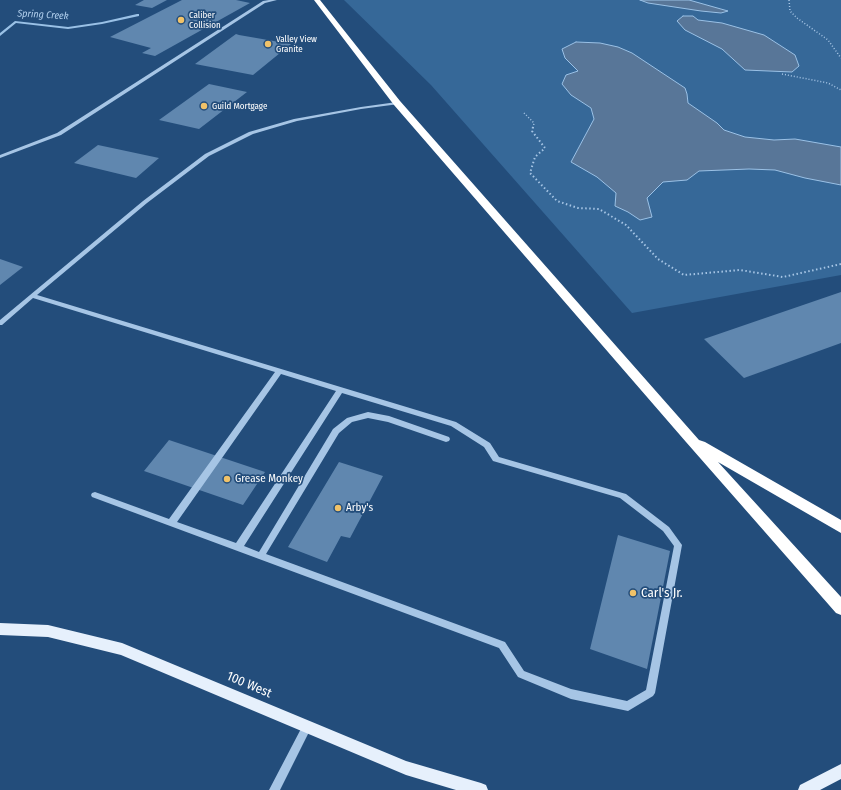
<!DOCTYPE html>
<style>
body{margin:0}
canvas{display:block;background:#234d7b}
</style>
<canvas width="841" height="790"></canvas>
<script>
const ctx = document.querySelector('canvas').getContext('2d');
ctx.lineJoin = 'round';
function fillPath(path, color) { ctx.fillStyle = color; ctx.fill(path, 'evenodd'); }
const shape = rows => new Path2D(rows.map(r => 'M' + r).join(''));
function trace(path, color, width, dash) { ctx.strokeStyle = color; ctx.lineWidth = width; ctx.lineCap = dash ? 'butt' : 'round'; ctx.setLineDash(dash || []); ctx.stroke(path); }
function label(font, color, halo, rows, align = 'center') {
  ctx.font = font + ' "Fira Sans Condensed",sans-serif'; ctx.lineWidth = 3.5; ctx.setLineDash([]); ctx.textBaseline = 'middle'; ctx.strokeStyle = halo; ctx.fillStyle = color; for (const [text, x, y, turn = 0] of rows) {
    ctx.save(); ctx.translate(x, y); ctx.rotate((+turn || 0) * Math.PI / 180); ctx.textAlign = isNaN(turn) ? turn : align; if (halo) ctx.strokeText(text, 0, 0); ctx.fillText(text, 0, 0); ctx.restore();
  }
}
fillPath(shape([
 [344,0,841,0,841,275,632,313,431,85]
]), '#366898');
const water = shape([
 [640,0,689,0,728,11,721,13,701,11,648,3,640,0],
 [683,16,693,16,698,20,722,23,764,35,795,55,799,66,792,72,745,70,722,49,685,30,677,21,683,16],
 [576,42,600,43,618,47,632,53,685,88,687,94,688,103,717,123,724,130,745,137,774,140,795,139,841,147,841,185,805,178,775,170,749,169,699,171,687,180,663,182,647,198,652,217,640,220,628,212,615,206,616,193,597,177,571,162,594,119,591,108,571,95,562,84,566,75,578,71,565,58,562,49,576,42]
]);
fillPath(water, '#587698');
trace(water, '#9ac1e6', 1);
fillPath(shape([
 [137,14,139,14,139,16,102,24,68,29,16,23,0,36,0,33,15,21,68,27,102,22,137,14]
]), '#9ac1e6');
fillPath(shape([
 [144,0,167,0,152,8,135,5],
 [182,0,236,0,250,3,155,56,142,53,151,48,110,37],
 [236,34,239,35,291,44,253,75,195,64],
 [209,84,247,92,199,129,159,120],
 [98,145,159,158,136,178,74,163],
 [0,259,23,267,0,285],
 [841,292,841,343,744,378,704,339],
 [169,440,265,472,243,505,144,471],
 [339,462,383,476,350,538,341,536,327,562,288,547],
 [618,535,670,551,647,669,590,649]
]), '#6087af');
trace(shape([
 [789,0,790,11,797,18,828,40,841,58],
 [782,74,828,83,841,90],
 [524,113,534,123,533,128]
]), '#a6c5e5', 1.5, [1, 2]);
trace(shape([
 [533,127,532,131,545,148,535,157,530,173,557,201,578,208,599,209,626,225,658,259,684,275,740,270,783,277,841,264]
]), '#a6c5e5', 2, [1.5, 2.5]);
fillPath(shape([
 [269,0,277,0,265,3,61,135,0,158,0,155,57,133,263,1,269,0],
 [397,102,399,103,399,104,361,109,297,121,253,134,209,156,147,203,37,295,456,422,490,443,499,457,626,494,669,527,682,545,655,693,653,696,628,711,571,699,518,677,499,648,92,497,91,495,92,493,95,492,169,519,275,372,33,298,2,325,0,325,0,320,30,295,143,201,205,154,249,132,294,119,361,107,397,102],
 [281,374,336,391,236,543,177,522,281,374],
 [342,393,451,426,484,447,493,461,620,498,663,531,674,546,646,690,627,701,571,689,524,671,505,642,266,554,339,433,352,422,368,418,388,422,446,442,449,441,450,439,449,437,389,416,368,412,347,418,333,429,259,552,244,546,342,393],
 [307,721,310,723,312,726,280,790,269,790,304,723,307,721]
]), '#a6c5e5');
fillPath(shape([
 [0,623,48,625,122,643,406,761,481,783,486,785,488,790,456,790,406,775,121,655,48,637,0,635,0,623],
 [841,764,841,779,820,790,798,790,800,785,841,764]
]), '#e6f0fc');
fillPath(shape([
 [314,0,320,0,400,101,699,440,705,442,841,520,841,533,718,462,841,597,841,615,836,613,686,442,394,105,314,0]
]), '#fff');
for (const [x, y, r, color] of [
 [181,20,4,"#f0c269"],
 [268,44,4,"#f0c269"],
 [204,106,4,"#f0c269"],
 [227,479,4,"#f0c269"],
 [338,508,4,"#f0c269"],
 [633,593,4,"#f0c269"]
]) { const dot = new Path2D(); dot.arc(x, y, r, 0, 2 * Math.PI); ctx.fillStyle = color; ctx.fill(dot); trace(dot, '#234d7b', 1.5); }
label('9px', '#fff', '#234d7b', [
 ["Caliber",189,15],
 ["Collision",189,25],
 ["Valley View",276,39],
 ["Granite",276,49],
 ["Guild Mortgage",212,106]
], 'left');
label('italic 10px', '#b1cfed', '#234d7b', [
 ["Spring Creek",43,15,3]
]);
label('11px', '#fff', '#234d7b', [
 ["Grease Monkey",235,479],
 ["Arby's",346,508]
], 'left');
label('13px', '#fff', '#234d7b', [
 ["Carl's Jr.",641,593]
], 'left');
label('13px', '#fff', '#234d7b', [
 ["100 West",249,685,23]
]);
</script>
